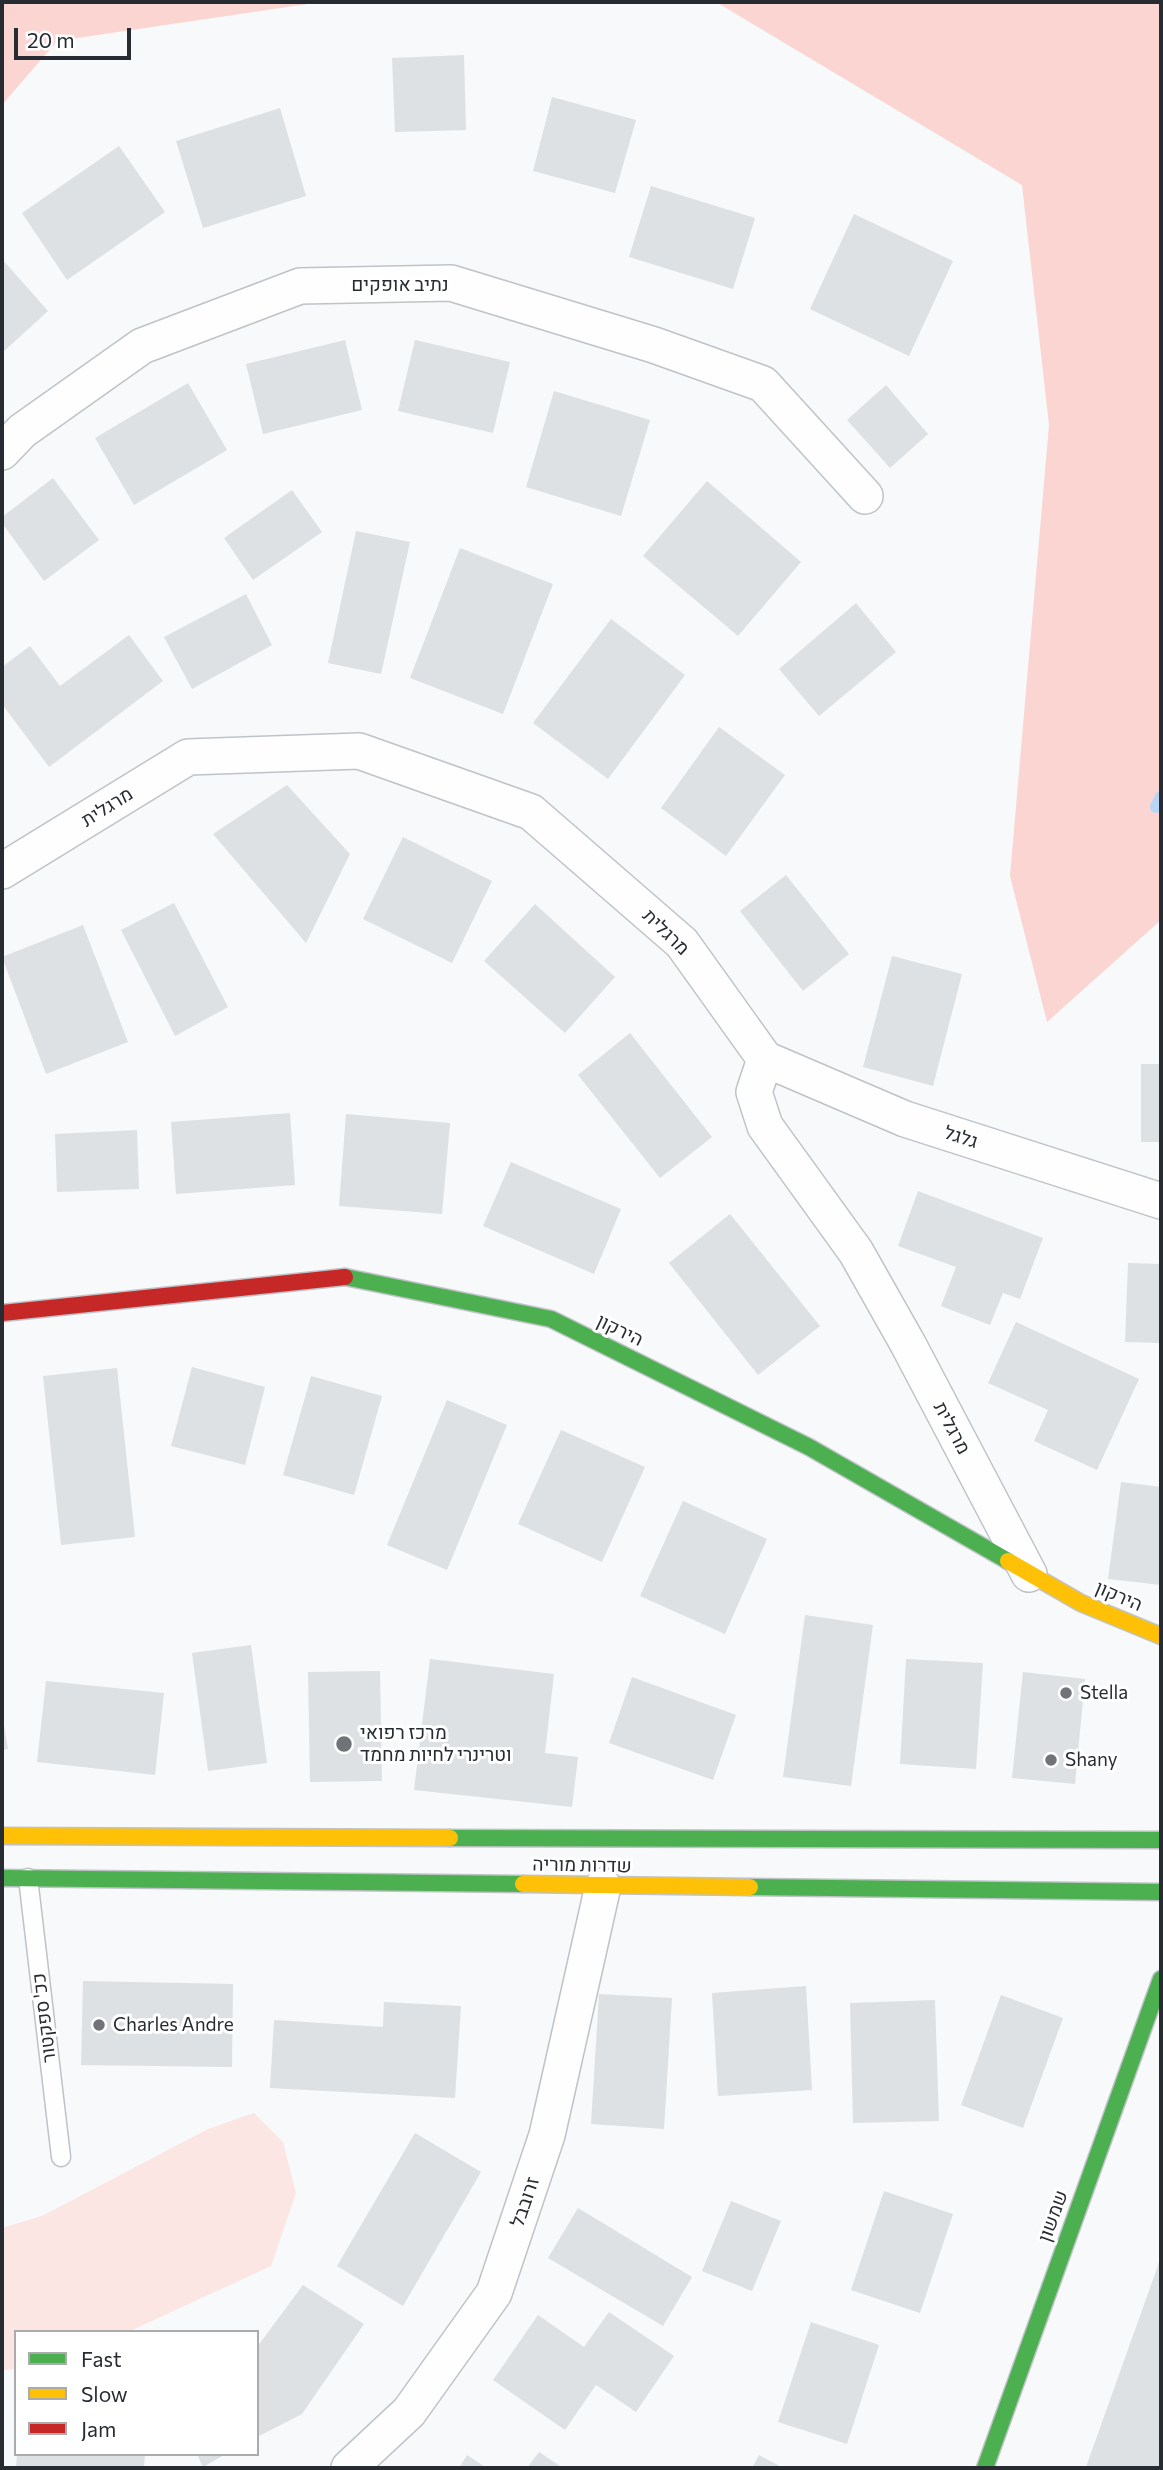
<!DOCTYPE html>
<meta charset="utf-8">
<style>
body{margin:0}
#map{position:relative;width:1163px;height:2470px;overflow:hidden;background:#f7f9fb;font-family:Commissioner,sans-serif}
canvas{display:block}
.frame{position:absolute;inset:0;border:4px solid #272c32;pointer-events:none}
.legend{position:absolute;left:14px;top:2330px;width:245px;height:126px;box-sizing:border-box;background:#fff;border:2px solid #a9abad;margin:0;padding:9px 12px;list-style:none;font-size:21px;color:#272c32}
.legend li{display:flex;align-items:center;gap:14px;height:35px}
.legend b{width:35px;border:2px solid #a9abad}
.scale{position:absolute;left:14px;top:28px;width:117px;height:32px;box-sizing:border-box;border:4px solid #272c32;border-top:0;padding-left:9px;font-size:21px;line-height:24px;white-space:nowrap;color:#272c32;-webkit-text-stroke:5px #fff;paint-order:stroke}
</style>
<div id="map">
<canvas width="1163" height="2470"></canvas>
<div class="frame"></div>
<ul class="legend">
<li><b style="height:9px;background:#4caf50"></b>Fast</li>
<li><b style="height:9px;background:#ffc107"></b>Slow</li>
<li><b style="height:9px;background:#c62828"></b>Jam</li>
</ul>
<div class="scale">20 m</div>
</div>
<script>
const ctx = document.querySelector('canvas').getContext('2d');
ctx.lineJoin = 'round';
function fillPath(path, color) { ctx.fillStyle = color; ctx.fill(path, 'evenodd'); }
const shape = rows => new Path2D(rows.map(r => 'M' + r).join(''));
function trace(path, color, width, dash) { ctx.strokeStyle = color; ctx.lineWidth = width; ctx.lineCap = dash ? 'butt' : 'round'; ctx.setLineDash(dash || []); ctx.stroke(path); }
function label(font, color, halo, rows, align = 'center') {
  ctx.font = font + ' Commissioner,Heebo,sans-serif'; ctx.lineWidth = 6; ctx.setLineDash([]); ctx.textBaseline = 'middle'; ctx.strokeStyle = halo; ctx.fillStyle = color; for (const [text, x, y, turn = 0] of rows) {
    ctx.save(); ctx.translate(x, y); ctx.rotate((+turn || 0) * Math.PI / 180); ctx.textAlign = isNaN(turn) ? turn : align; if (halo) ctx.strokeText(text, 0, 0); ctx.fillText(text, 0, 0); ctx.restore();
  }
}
fillPath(shape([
 [254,2113,283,2142,296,2193,271,2266,128,2332,16,2332,16,2369,2,2370,2,2228,42,2216,208,2129]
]), '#fbe6e4');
fillPath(shape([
 [2,2,321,2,57,41,2,105],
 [716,2,1161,2,1161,920,1047,1022,1010,876,1049,425,1022,185]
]), '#fad5d1');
trace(shape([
 [1156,807,1161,797]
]), '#b6d5f7', 12);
fillPath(shape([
 [464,55,466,130,395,132,392,58],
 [552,97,636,120,615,193,533,171],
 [280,108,306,196,203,228,176,141],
 [119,146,165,212,67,280,22,213],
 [651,186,755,218,733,289,629,257],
 [854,214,953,261,909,356,810,309],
 [2,259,48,311,2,353],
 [345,340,362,410,263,434,246,364],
 [415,340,510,362,493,433,398,411],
 [188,383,227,450,134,505,95,438],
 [886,385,928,434,890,468,847,420],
 [554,391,650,420,621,516,526,487],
 [53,478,99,540,44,581,2,523,2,517],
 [707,481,801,562,738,636,643,556],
 [292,490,322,532,253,580,224,538],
 [356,531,410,542,381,674,328,663],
 [460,548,553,584,503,714,410,678],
 [246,594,272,645,192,689,164,637],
 [856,603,896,652,819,716,779,669],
 [611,619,685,675,608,779,533,723],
 [129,635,163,681,49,767,2,704,2,667,30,646,60,686],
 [719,727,785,775,726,856,661,808],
 [287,785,350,854,306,943,213,834],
 [403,837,492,881,452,963,363,919],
 [786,875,849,954,803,991,740,911],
 [174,903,228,1007,175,1036,121,930],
 [535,904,615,977,565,1033,484,961],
 [83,925,128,1042,46,1074,2,957],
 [892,956,962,974,933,1086,863,1067],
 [630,1033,712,1137,660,1178,578,1075],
 [1141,1064,1161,1064,1161,1142,1141,1142],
 [290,1113,295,1185,176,1194,171,1122],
 [346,1114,450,1123,442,1214,339,1206],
 [137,1130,139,1189,57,1192,55,1134],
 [511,1162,621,1209,594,1274,483,1226],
 [918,1191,1043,1238,1020,1299,1003,1293,990,1325,941,1306,956,1267,898,1246],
 [730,1214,820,1326,758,1375,669,1263],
 [1128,1263,1161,1264,1161,1343,1125,1342],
 [1016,1322,1139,1379,1097,1470,1034,1441,1048,1410,988,1383],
 [192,1367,265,1387,245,1465,171,1446],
 [117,1368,135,1537,61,1545,43,1376],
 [311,1376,382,1396,354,1495,283,1475],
 [447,1400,507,1425,447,1570,387,1545],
 [561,1430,645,1467,602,1562,518,1524],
 [1121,1482,1161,1487,1161,1585,1108,1579],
 [683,1501,767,1539,725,1634,640,1596],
 [805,1615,873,1625,851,1786,783,1777],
 [251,1645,267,1763,208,1771,192,1653],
 [430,1659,554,1674,545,1753,578,1757,572,1807,414,1790],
 [906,1659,983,1663,976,1769,900,1764],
 [380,1671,382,1781,310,1782,308,1672],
 [1023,1672,1085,1679,1075,1784,1012,1778],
 [632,1677,736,1715,713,1780,609,1743],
 [46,1681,164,1693,155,1775,37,1762],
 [2,1714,8,1749,2,1750],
 [83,1981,233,1984,232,2067,81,2065],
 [806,1986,812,2090,718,2096,712,1993],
 [599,1994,672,1998,664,2129,591,2124],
 [1001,1995,1063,2018,1023,2128,961,2105],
 [935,2000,939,2121,853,2123,850,2003],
 [384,2002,461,2006,455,2098,270,2088,274,2020,383,2027],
 [415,2133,481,2172,403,2306,337,2266],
 [884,2191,953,2214,920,2313,851,2290],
 [731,2201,781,2221,752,2291,702,2271],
 [578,2208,692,2277,663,2326,548,2258],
 [1161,2257,1161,2468,1089,2468,1086,2467],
 [303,2285,364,2324,302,2414,257,2437,257,2347],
 [609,2312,674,2356,636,2412,596,2385,565,2430,493,2380,538,2315,584,2347],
 [811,2322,879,2345,847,2444,778,2422],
 [539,2452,563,2468,527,2468],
 [17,2454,145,2454,144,2468,16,2468],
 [197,2454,226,2454,203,2467],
 [467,2455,487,2468,459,2468],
 [759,2455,783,2468,752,2468]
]), '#dde1e4');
const lane = shape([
 [28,1878,61,2157]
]);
const street = shape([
 [2,452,22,431,142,346,300,286,451,283,654,345,763,384,865,496],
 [2,871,188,757,359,751,531,812,682,943,765,1059],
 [765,1059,754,1092,765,1126,856,1252,908,1344,1029,1574],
 [765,1059,905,1119,1161,1201],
 [349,2468,409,2412,494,2293,547,2135,603,1886]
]);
const fast = shape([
 [345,1277,551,1319,809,1447,1008,1561],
 [450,1838,1161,1840],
 [2,1878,523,1884],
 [750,1887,1161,1892],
 [985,2468,1161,1979]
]);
const slow = shape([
 [1008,1561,1081,1603,1161,1636],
 [2,1836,450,1838],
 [523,1884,750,1887]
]);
const jam = shape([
 [2,1313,345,1277]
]);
trace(lane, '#bfc3c7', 21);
trace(street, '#bfc3c7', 38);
trace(fast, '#bfc3c7', 19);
trace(slow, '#bfc3c7', 19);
trace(jam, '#bfc3c7', 19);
trace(lane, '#fefefe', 18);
trace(street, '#fefefe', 35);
trace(fast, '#4caf50', 16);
trace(slow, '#ffc107', 16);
trace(jam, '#c62828', 16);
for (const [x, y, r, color] of [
 [1066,1693,7,"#707478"],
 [344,1744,9,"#707478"],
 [1051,1760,7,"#707478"],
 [99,2025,7,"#707478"]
]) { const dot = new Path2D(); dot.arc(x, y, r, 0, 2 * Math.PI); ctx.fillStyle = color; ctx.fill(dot); trace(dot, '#fff', 2.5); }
label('19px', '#272c32', '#fff', [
 ["נתיב אופקים",400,285],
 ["מרגלית",107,807,-32],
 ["מרגלית",666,932,44],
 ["גלגל",961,1137,18],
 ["הירקון",620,1330,26],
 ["מרגלית",952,1428,62],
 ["הירקון",1119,1596,23],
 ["שדרות מוריה",582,1865,1],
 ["ככ' ספקטור",44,2018,-97],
 ["זרובבל",525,2202,-71],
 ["שמשון",1053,2216,-70]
]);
label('19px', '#272c32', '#fff', [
 ["Stella",1080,1693],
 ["מרכז רפואי",360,1733],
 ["וטרינרי לחיות מחמד",360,1755],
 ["Shany",1065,1760],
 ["Charles Andre",113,2025]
], 'left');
</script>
